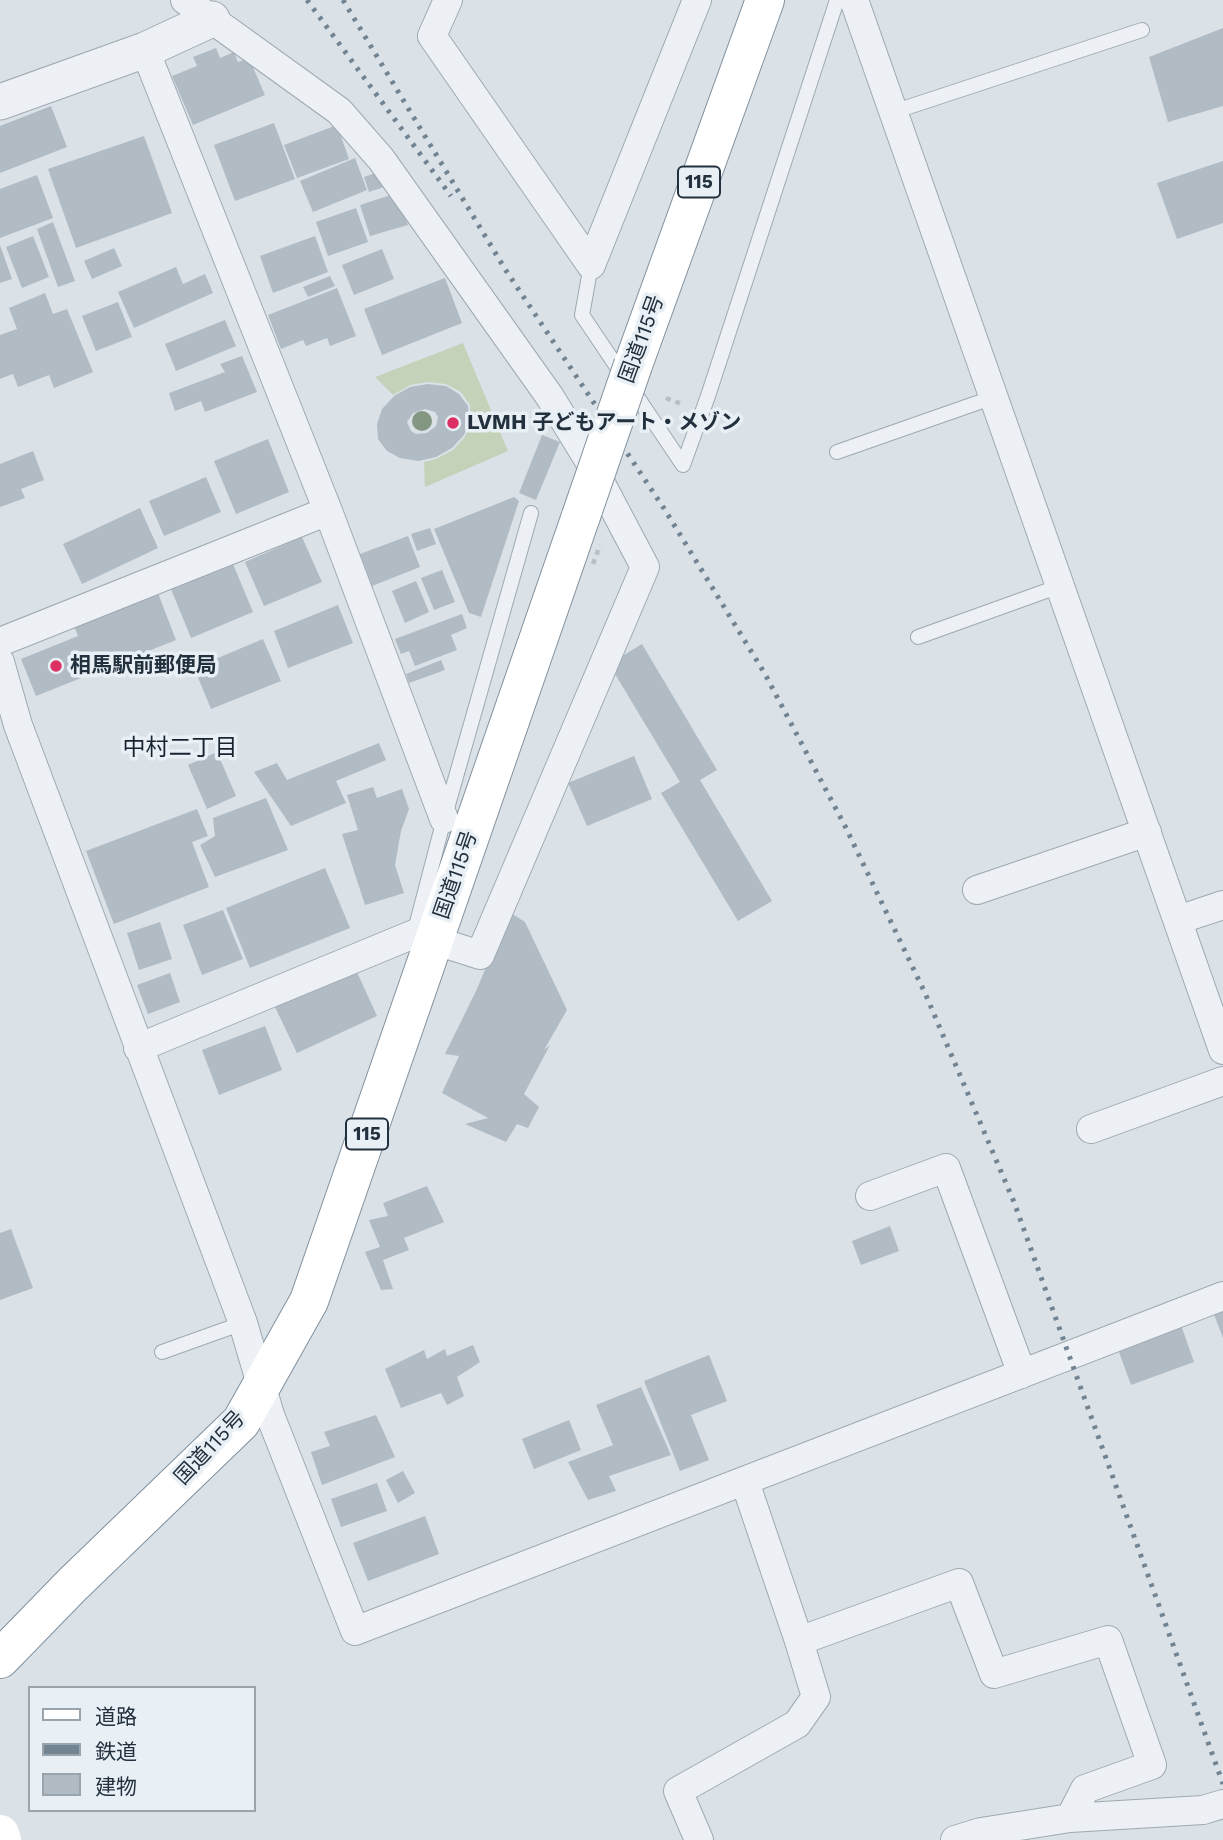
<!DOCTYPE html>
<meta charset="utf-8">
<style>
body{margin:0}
#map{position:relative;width:1223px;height:1840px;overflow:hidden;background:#dae1e7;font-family:"Work Sans","Noto Sans JP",sans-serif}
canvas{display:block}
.legend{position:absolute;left:28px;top:1686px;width:228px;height:126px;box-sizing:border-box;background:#e9f0f5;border:2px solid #9aa4ac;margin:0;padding:9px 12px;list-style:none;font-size:21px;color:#23313e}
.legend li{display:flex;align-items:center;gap:14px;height:35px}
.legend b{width:35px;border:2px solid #9aa4ac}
</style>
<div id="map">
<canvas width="1223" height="1840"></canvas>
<ul class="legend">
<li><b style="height:9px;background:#fff"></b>道路</li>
<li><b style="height:9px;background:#728392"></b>鉄道</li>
<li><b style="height:19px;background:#b1bbc4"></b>建物</li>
</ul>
</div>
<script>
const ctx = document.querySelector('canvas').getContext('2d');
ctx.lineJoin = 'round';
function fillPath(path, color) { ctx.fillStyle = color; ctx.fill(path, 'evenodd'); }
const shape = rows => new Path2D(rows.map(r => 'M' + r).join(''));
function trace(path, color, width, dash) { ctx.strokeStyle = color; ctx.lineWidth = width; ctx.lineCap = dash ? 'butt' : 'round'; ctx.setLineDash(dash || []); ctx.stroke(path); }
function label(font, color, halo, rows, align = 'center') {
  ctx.font = font + ' "Work Sans","Noto Sans JP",sans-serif'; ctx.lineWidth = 7; ctx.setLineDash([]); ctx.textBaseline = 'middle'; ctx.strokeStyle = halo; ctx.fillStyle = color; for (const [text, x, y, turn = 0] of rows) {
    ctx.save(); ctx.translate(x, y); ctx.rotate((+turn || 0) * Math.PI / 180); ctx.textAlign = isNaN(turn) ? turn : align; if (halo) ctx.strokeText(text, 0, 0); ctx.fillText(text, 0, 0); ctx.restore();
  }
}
fillPath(shape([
 [463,343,508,451,425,487,424,462,436,459,453,450,465,437,471,422,470,405,461,392,446,384,428,382,410,385,393,395,375,377]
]), '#c4d2ba');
fillPath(shape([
 [1223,28,1223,106,1168,122,1149,57],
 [216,48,220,58,234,52,238,62,249,58,265,95,193,125,172,76,197,66,193,57],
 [51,106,67,147,0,173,0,126],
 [274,123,295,179,235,201,214,145],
 [337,125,349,159,297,178,284,145],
 [144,136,172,213,76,248,48,169],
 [355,158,367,190,313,212,300,181],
 [1223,161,1223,223,1177,239,1157,183],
 [382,171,387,186,369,192,364,177],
 [37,175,53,218,0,238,0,189],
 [397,193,408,225,370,236,360,205],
 [356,208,368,242,328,256,316,222],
 [53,222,75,281,58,287,37,229],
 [33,236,49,277,22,288,6,247],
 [315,236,328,272,273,293,260,256],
 [0,245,12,279,0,283],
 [114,248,122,266,92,279,84,261],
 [382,249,394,279,354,295,342,265],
 [176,267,183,284,205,274,213,293,134,328,118,292],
 [330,276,335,286,308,297,303,287],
 [445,278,462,323,382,355,364,309],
 [337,288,356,336,330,346,327,338,306,346,303,340,281,349,268,315],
 [45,293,53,314,67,309,93,372,54,388,49,375,18,387,13,374,0,379,0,335,17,329,9,308],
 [118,302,132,337,96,351,82,316],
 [225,320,236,346,176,371,165,344],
 [242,356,257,392,205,412,201,401,175,411,169,393,225,372,220,364],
 [428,384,446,386,459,394,468,406,469,421,464,435,452,448,436,457,418,461,400,458,387,451,378,439,377,424,382,409,394,396,410,387],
 [425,409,435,412,438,417,436,426,427,433,416,434,411,431,407,422,413,413],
 [542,435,560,442,536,500,519,493],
 [268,439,289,492,236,514,214,461],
 [33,451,44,480,21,489,25,498,0,507,0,464],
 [206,477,221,512,164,536,149,501],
 [514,497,519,501,481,617,469,613,434,529],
 [140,508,158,548,82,584,63,544],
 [430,528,436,544,417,551,411,534],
 [408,536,420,567,372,586,360,554],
 [302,537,322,582,264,606,245,562],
 [233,564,253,612,191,638,171,589],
 [442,570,455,602,434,610,421,578],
 [416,581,429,612,405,623,392,591],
 [156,588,176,640,36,696,21,659,78,636,72,621],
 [338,605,353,643,288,668,274,631],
 [462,614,467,628,451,635,457,650,415,666,409,651,401,654,395,639],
 [263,639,281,681,211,709,194,668],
 [642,644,717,770,700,780,772,901,738,921,661,793,680,782,609,664],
 [441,660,445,670,409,683,406,674],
 [379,743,386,760,336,781,346,803,291,826,254,772,277,763,287,780],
 [217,752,236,796,207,809,188,765],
 [634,756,652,799,587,826,568,783],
 [373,787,377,798,402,789,409,809,401,831,395,865,404,893,365,905,342,834,358,830,347,795],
 [266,798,288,850,215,877,200,845,215,836,213,818],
 [197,809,208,836,192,842,209,887,114,924,86,851],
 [325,868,350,928,250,968,226,908],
 [223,910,243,959,202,975,183,925],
 [509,912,525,922,567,1010,544,1050,550,1045,524,1094,539,1107,528,1128,517,1124,506,1142,465,1124,488,1118,442,1093,459,1056,445,1054,477,989],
 [160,922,172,959,139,970,127,933],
 [356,970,377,1016,297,1053,275,1007],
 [170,973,180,1002,148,1014,137,985],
 [265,1026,282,1070,219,1095,202,1050],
 [427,1186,444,1222,404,1238,409,1250,383,1260,393,1289,381,1290,365,1252,380,1247,369,1220,388,1216,383,1203],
 [890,1226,899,1251,861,1265,852,1241],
 [11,1229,33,1288,0,1300,0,1233],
 [1223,1306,1223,1338,1212,1309],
 [1180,1322,1194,1362,1131,1385,1116,1344],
 [473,1345,480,1362,457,1377,464,1396,447,1405,441,1393,401,1408,385,1369,424,1350,427,1359,445,1349,447,1356],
 [709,1355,727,1401,691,1415,709,1460,680,1471,644,1381],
 [641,1387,671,1455,609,1476,616,1491,588,1500,568,1462,613,1445,596,1405],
 [376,1415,395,1457,322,1485,311,1452,330,1446,324,1432],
 [569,1420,581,1450,534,1469,522,1439],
 [403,1471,415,1493,398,1503,386,1480],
 [377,1483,387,1511,341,1527,331,1499],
 [425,1516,439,1554,368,1581,353,1543]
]), '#b1bbc4');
const service = shape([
 [893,112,1142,30],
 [591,265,582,315,683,465,708,396,837,0],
 [837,452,994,397],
 [918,637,1060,586],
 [414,934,444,819,531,513],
 [162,1352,243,1323]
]);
const minor = shape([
 [185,0,339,111,381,159,550,397,588,459,645,567,480,955,452,946],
 [448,0,432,36,591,265],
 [854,0,1223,1050],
 [145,50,328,511,444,819],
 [591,265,697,0],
 [0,642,328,511],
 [0,662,18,725,243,1323,270,1415,355,1631,1223,1296],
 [977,890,1147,832],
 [1178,920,1223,905],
 [138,1048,414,934,425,937],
 [1091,1129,1223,1081],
 [870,1196,946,1168,1022,1374],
 [799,1641,959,1583,994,1674,1108,1640,1152,1765,1085,1789,1070,1818],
 [699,1840,678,1791,797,1724,816,1697,799,1641,745,1482],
 [955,1840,981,1832,1070,1818,1203,1810,1223,1804]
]);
const tertiary = shape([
 [0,102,145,50,212,19]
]);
const trunk = shape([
 [633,365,765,0],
 [0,1659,72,1585,241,1422,309,1301,581,516]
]);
trace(service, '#9fa9b1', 16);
trace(minor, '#9fa9b1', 30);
trace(tertiary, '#9fa9b1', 37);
trace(trunk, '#80919f', 40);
trace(shape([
 [666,398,684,405]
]), '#b8bfc5', 4.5, [5, 5]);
trace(service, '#edf1f5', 14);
trace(minor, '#edf1f5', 28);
trace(tertiary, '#edf1f5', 35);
trace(shape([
 [0,1834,2,1840]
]), '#fff', 38);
trace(trunk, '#fff', 38);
trace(shape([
 [307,0,451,196],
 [343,0,505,269,665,510,765,674,846,828,925,993,1014,1202,1223,1784]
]), '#728392', 5, [3.5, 7]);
const trunkBridge = shape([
 [581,516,633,365]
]);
trace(trunkBridge, '#80919f', 40, []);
trace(shape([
 [593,564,600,545]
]), '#b8bfc5', 4.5, [5, 5]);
trace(trunkBridge, '#fff', 38);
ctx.fillStyle = '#849782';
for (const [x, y] of [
 [422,421]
]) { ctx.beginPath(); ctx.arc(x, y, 10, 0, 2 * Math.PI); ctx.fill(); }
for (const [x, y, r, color] of [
 [453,423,7,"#dc2f63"],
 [56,666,7,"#dc2f63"]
]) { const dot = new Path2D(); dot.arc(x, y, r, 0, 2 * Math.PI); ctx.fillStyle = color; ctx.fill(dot); trace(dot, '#e9f0f5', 2.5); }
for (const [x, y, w] of [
 [699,182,42],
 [367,1134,42]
]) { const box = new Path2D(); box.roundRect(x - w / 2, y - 15.5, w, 31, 5); ctx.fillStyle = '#e9f0f5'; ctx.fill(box); trace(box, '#23313e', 2); }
label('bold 19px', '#23313e', null, [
 ["115",699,182],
 ["115",367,1134]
]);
label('21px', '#23313e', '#e9f0f5', [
 ["国道115号",642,339,-70],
 ["国道115号",456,875,-71],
 ["国道115号",210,1448,-47]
]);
label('bold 21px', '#23313e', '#e9f0f5', [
 ["LVMH 子どもアート・メゾン",467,423],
 ["相馬駅前郵便局",70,666]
], 'left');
label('23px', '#16222e', '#e9f0f5', [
 ["中村二丁目",180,748]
]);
</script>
